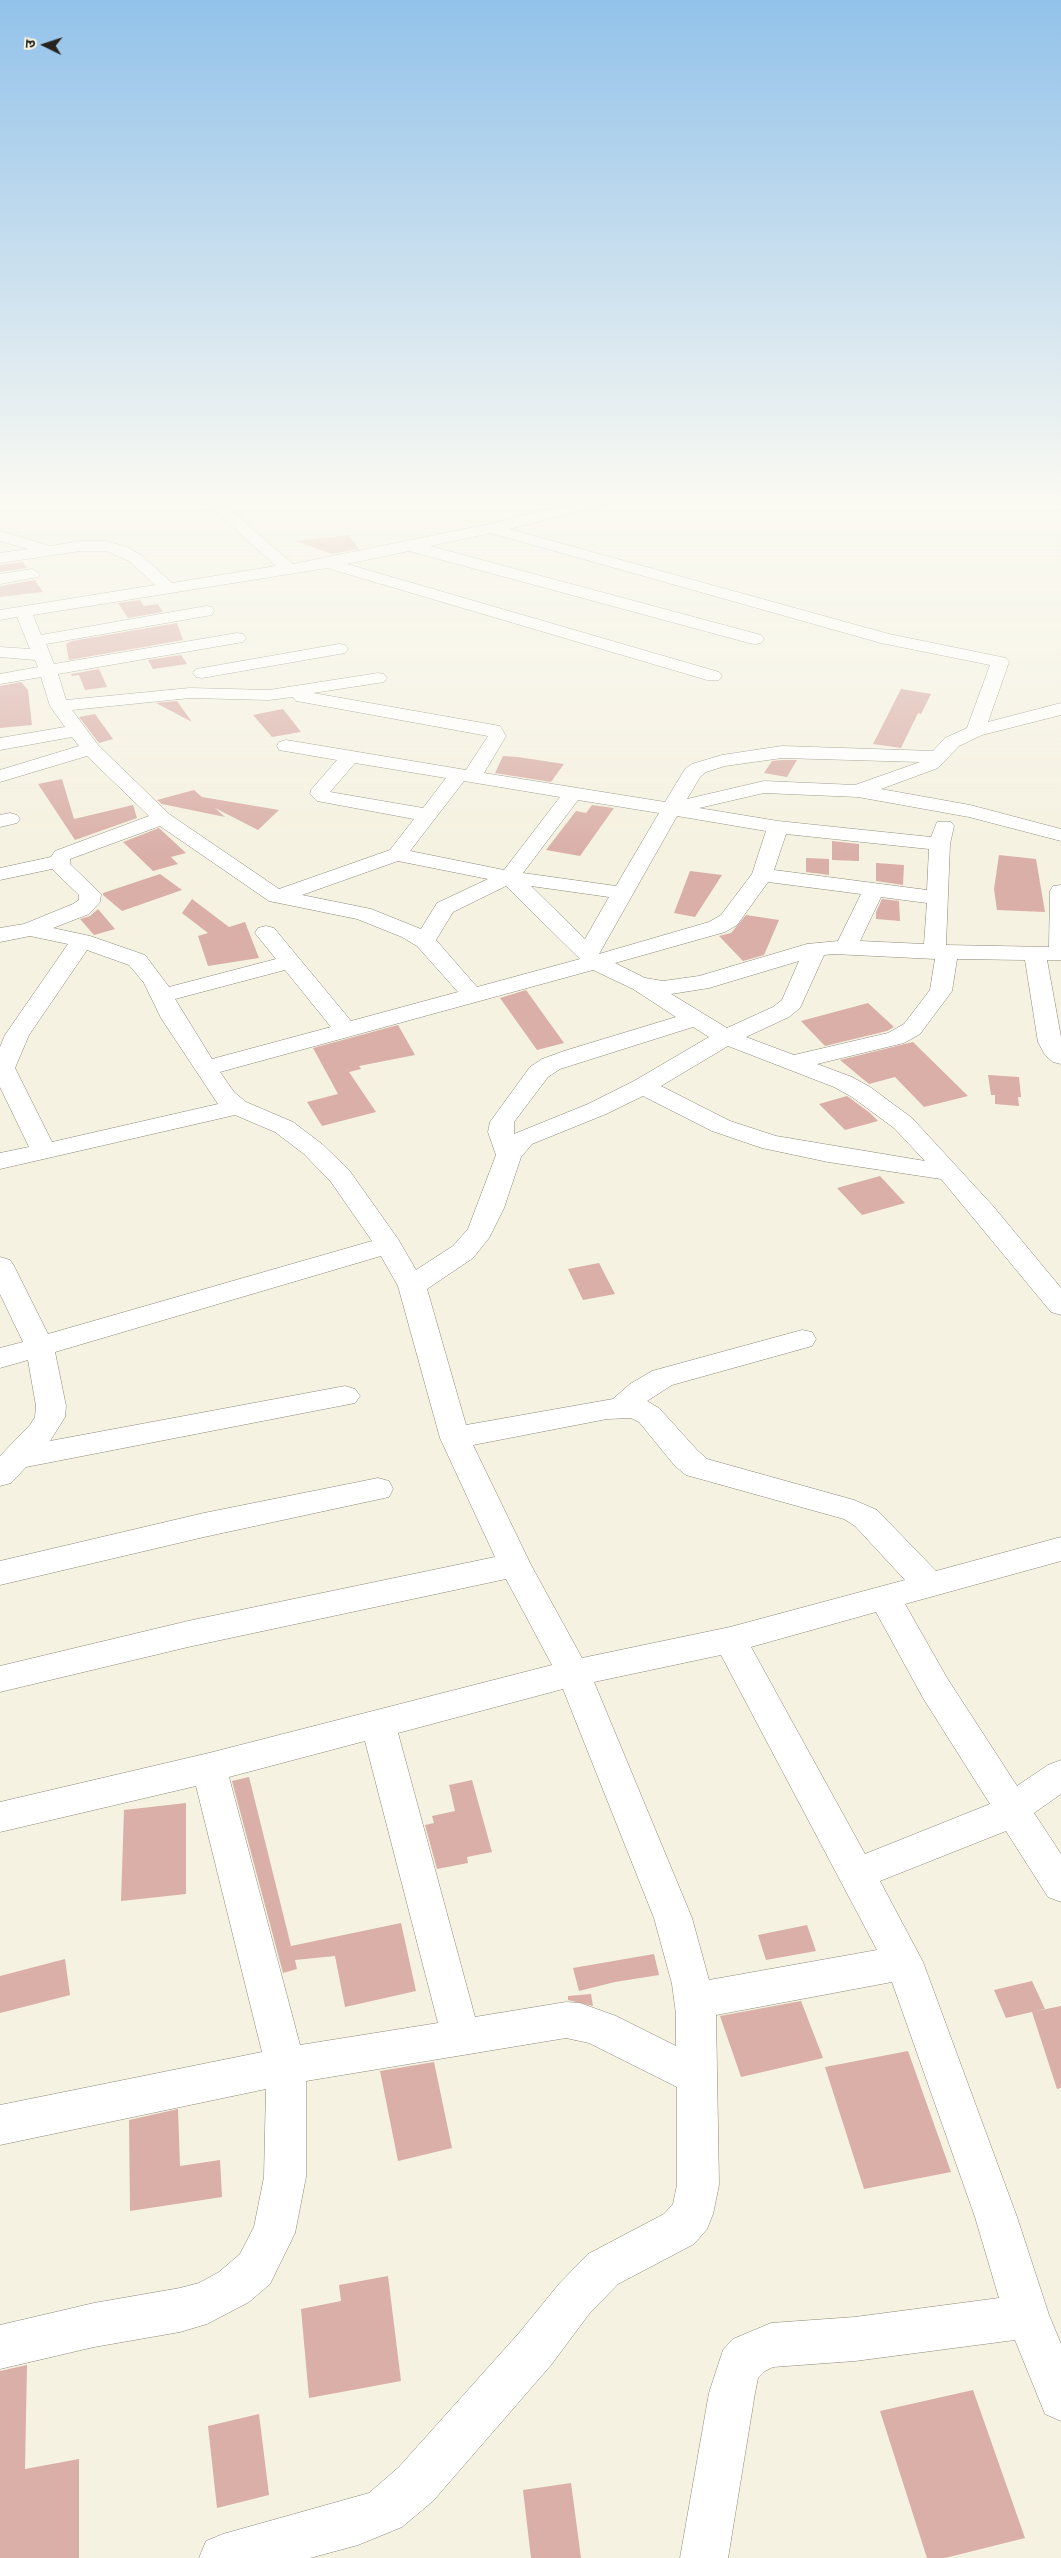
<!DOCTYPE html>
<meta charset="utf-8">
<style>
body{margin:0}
#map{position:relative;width:1061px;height:2558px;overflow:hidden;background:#f5f2e1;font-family:Manrope,"Noto Sans Devanagari",sans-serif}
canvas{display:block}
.north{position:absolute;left:20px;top:20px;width:50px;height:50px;-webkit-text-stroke:4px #f5f2e1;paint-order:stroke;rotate:274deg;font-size:14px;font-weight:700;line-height:20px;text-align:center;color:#25241e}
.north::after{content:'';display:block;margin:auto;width:18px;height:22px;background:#25241e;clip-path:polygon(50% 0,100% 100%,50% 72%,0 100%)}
</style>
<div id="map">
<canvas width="1061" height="2558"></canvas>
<div class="north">उ</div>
</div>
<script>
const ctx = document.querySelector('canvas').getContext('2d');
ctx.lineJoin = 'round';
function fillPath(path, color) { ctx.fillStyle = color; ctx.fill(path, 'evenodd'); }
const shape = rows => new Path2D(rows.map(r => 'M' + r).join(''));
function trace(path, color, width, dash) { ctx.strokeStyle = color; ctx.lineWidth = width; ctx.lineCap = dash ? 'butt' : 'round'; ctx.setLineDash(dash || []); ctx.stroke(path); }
fillPath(shape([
 [349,535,359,549,332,554,295,541],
 [23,562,27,568,0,572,0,565],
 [35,580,43,592,0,597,0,586],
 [140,600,144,606,158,604,163,612,128,618,118,603],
 [177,623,183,640,69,660,66,644,72,641],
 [181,655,187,664,153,669,148,660],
 [99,669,107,687,85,690,79,675,72,676,71,674],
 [21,682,28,690,32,725,0,728,0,686],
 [901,689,931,694,921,714,918,713,901,748,873,744],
 [177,701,192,722,156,703],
 [283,709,301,732,272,737,253,715],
 [95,714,113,739,99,743,79,717],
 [503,756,518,757,564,764,551,782,495,773],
 [782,760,797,760,787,777,764,773,772,761],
 [62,779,74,819,133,805,137,818,75,840,38,784],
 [194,790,202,797,279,810,258,830,215,808,225,817,162,804,157,800],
 [592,805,614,808,580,856,546,850,576,811,586,813],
 [159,828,186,853,171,857,178,864,153,871,123,842],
 [832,841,859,844,859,861,832,860],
 [999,855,1036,859,1045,912,997,910,994,889],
 [806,858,829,859,829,875,806,872],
 [876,863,904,865,903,885,876,881],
 [690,871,722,875,695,917,674,913],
 [160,874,182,890,122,911,103,895,103,893],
 [192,899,229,927,245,922,259,958,208,966,198,936,208,933,182,913],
 [882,899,899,901,900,921,876,919,876,912],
 [98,909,115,929,94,935,80,919,90,916],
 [746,915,779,920,764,955,743,961,719,936,731,933],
 [526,990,564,1043,537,1050,500,998],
 [868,1003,894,1027,887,1031,825,1046,801,1021],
 [398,1025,415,1055,359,1066,361,1069,349,1072,376,1112,322,1126,307,1102,338,1094,313,1048],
 [913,1042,968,1096,924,1107,895,1077,869,1084,840,1060],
 [988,1075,1019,1077,1021,1097,1018,1097,1019,1106,995,1104,995,1095,991,1095],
 [847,1096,870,1113,878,1121,845,1130,819,1104],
 [880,1176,905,1203,862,1215,837,1188],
 [599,1263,615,1294,583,1300,568,1269],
 [249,1777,291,1946,401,1923,416,1991,345,2007,335,1956,295,1960,297,1969,283,1973,232,1781],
 [472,1780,492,1852,467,1857,468,1863,437,1869,425,1825,434,1823,432,1816,455,1811,449,1785],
 [186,1803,186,1894,121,1901,124,1810],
 [807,1925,816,1951,766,1960,758,1935],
 [654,1954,659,1975,615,1982,579,1991,573,1968],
 [65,1959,70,1995,0,2013,0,1976],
 [1032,1981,1045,2009,1032,2012,1061,2006,1061,2088,1057,2089,1032,2012,1006,2018,994,1990],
 [591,1994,593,2006,568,2000,568,1996],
 [801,2001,823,2058,741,2077,720,2016],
 [908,2051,951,2172,864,2189,825,2067],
 [434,2062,452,2148,398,2161,380,2071],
 [178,2109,180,2166,220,2160,222,2197,130,2211,129,2120],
 [388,2276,401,2381,309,2398,301,2309,341,2301,339,2285],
 [27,2365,25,2469,79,2459,79,2558,0,2558,0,2371],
 [973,2390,1025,2538,945,2558,927,2558,880,2411],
 [259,2414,269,2495,217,2508,208,2426],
 [571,2483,581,2558,531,2558,523,2490]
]), '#d9afa8');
const minor = shape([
 [204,501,220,501,293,564,490,524,581,501,608,501,606,504,509,529,889,634,1006,658,1009,662,988,722,1061,703,1061,715,982,735,959,746,938,768,881,789,970,805,1061,829,1061,841,969,817,858,797,764,793,699,808,778,821,931,837,937,822,951,822,954,826,950,844,946,945,1049,947,1050,891,1053,886,1061,885,1061,960,1047,960,1061,1037,1061,1064,1053,1062,1045,1055,1038,1042,1025,960,957,959,952,991,920,1034,904,1043,817,1064,852,1077,870,1087,912,1118,993,1206,1061,1288,1061,1315,1051,1312,941,1179,828,1162,762,1148,712,1131,643,1096,606,1114,532,1144,521,1157,504,1208,489,1238,473,1258,427,1289,466,1425,613,1399,630,1384,652,1371,802,1330,812,1332,816,1339,812,1346,672,1385,647,1401,659,1408,697,1450,707,1459,854,1500,877,1510,936,1571,1061,1537,1061,1561,905,1604,947,1678,1017,1786,1048,1765,1061,1760,1061,1794,1034,1813,1061,1854,1061,1902,1048,1897,1006,1831,880,1881,923,1962,1017,2217,1049,2315,1061,2344,1061,2421,1045,2414,1015,2340,855,2361,773,2367,765,2371,758,2378,755,2393,728,2558,680,2558,709,2393,723,2350,733,2339,771,2323,855,2317,999,2298,975,2217,892,1982,716,2015,719,2185,713,2214,707,2229,694,2244,618,2284,589,2314,551,2365,433,2501,402,2527,358,2545,310,2558,199,2558,206,2541,223,2534,369,2493,399,2467,519,2333,559,2284,588,2254,664,2214,673,2204,677,2185,677,2087,589,2043,566,2038,306,2081,306,2177,295,2233,270,2284,249,2302,207,2324,180,2332,94,2347,0,2369,0,2325,94,2303,180,2288,199,2283,219,2272,240,2254,254,2227,264,2177,266,2089,0,2145,0,2105,262,2052,196,1786,0,1832,0,1802,209,1753,552,1665,506,1579,188,1647,0,1692,0,1666,188,1621,495,1557,440,1438,398,1286,381,1256,55,1352,66,1406,65,1417,50,1441,345,1386,355,1389,360,1396,355,1403,26,1467,11,1483,0,1486,0,1456,30,1425,35,1417,36,1406,28,1360,0,1368,0,1348,23,1342,0,1294,0,1257,10,1260,14,1266,48,1334,372,1241,331,1182,304,1154,275,1132,235,1115,0,1169,0,1153,29,1147,0,1087,0,1047,5,1035,68,944,30,936,0,942,0,928,24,924,73,904,79,900,79,895,52,869,0,880,0,868,51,857,55,851,149,816,87,756,0,782,0,770,79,746,72,737,0,750,0,738,65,727,50,706,41,677,0,684,0,674,38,667,35,660,0,657,0,647,30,649,17,617,0,620,0,610,155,585,129,561,106,551,81,551,0,563,0,553,28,549,0,541,0,531,50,546,81,541,106,541,127,547,141,555,172,583,276,566,204,501],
 [491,533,881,643,990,665,967,728,945,738,933,751,782,746,722,755,692,764,685,769,665,802,484,773,506,736,500,726,313,693,384,682,387,678,384,674,378,673,269,690,190,688,66,700,58,674,237,643,243,642,246,638,243,634,237,633,54,664,46,644,206,616,212,615,214,611,212,607,206,606,41,635,33,615,327,568,707,680,719,680,722,676,719,672,347,564,409,551,749,643,755,644,761,643,764,639,761,635,430,546,491,533],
 [293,697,296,701,302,702,488,736,466,770,286,740,279,742,277,746,279,750,337,760,311,790,310,794,317,801,414,819,390,850,279,889,169,814,98,745,72,710,190,698,269,700,293,697],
 [782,758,920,762,855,785,764,781,687,799,700,777,706,772,725,766,782,758],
 [355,763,446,778,423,808,330,792,355,763],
 [464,781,560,797,504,870,410,851,464,781],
 [578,800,659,813,616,886,523,873,578,800],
 [677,816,766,831,752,874,721,915,709,922,599,954,677,816],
 [160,826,269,901,357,919,402,937,417,946,458,992,351,1021,274,928,266,926,258,928,255,933,276,959,169,987,145,955,90,936,53,928,89,914,100,902,101,894,70,864,70,859,160,826],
 [786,834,929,849,927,890,774,870,786,834],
 [398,861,488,879,437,903,421,929,371,909,302,895,398,861],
 [768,882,861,894,838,941,807,944,699,976,663,981,645,978,615,963,725,932,737,925,768,882],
 [506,886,580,959,477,987,436,940,453,912,506,886],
 [531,886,609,897,585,939,531,886],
 [881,897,927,903,924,944,860,941,881,897],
 [87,950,129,965,144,983,161,1018,218,1104,52,1142,15,1068,29,1035,87,950],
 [834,954,935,959,930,990,904,1024,888,1033,794,1055,746,1037,789,1017,800,1008,824,955,834,954],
 [799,961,782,1000,773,1007,727,1028,671,994,709,988,799,961],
 [285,970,331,1027,212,1059,175,999,285,970],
 [593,970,633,989,676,1017,564,1051,542,1059,530,1067,490,1122,488,1132,496,1155,468,1229,453,1246,416,1270,398,1239,349,1170,322,1144,293,1122,246,1102,234,1092,220,1072,593,970],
 [693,1027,709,1037,634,1081,588,1104,514,1134,514,1122,548,1077,560,1069,693,1027],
 [728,1046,834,1087,852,1097,894,1128,925,1161,776,1136,730,1121,661,1086,728,1046],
 [631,1418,639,1422,675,1466,686,1475,844,1519,855,1526,905,1580,730,1627,582,1658,531,1565,473,1445,607,1419,631,1418],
 [876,1612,923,1698,990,1804,865,1854,751,1647,876,1612],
 [721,1655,877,1950,709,1980,692,1918,594,1682,721,1655],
 [563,1689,654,1918,672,1984,676,2014,676,2046,616,2016,580,2003,566,2002,475,2017,398,1733,563,1689],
 [365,1741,438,2023,300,2045,229,1777,365,1741],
 [32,569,40,574,38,577,0,584,0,574,32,569],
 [339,644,345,645,348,649,345,653,202,678,196,677,193,673,196,669,202,668,339,644],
 [10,813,17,815,20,819,17,823,0,827,0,815,10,813],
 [378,1478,389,1481,393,1489,389,1497,204,1537,0,1585,0,1561,204,1513,378,1478]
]);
trace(minor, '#8c897a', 1);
fillPath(minor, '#fff');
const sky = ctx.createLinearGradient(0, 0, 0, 859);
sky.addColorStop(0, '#92c2ea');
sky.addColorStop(0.58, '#faf9f2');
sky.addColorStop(1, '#faf9f200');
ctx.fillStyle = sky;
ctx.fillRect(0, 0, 1061, 859);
</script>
